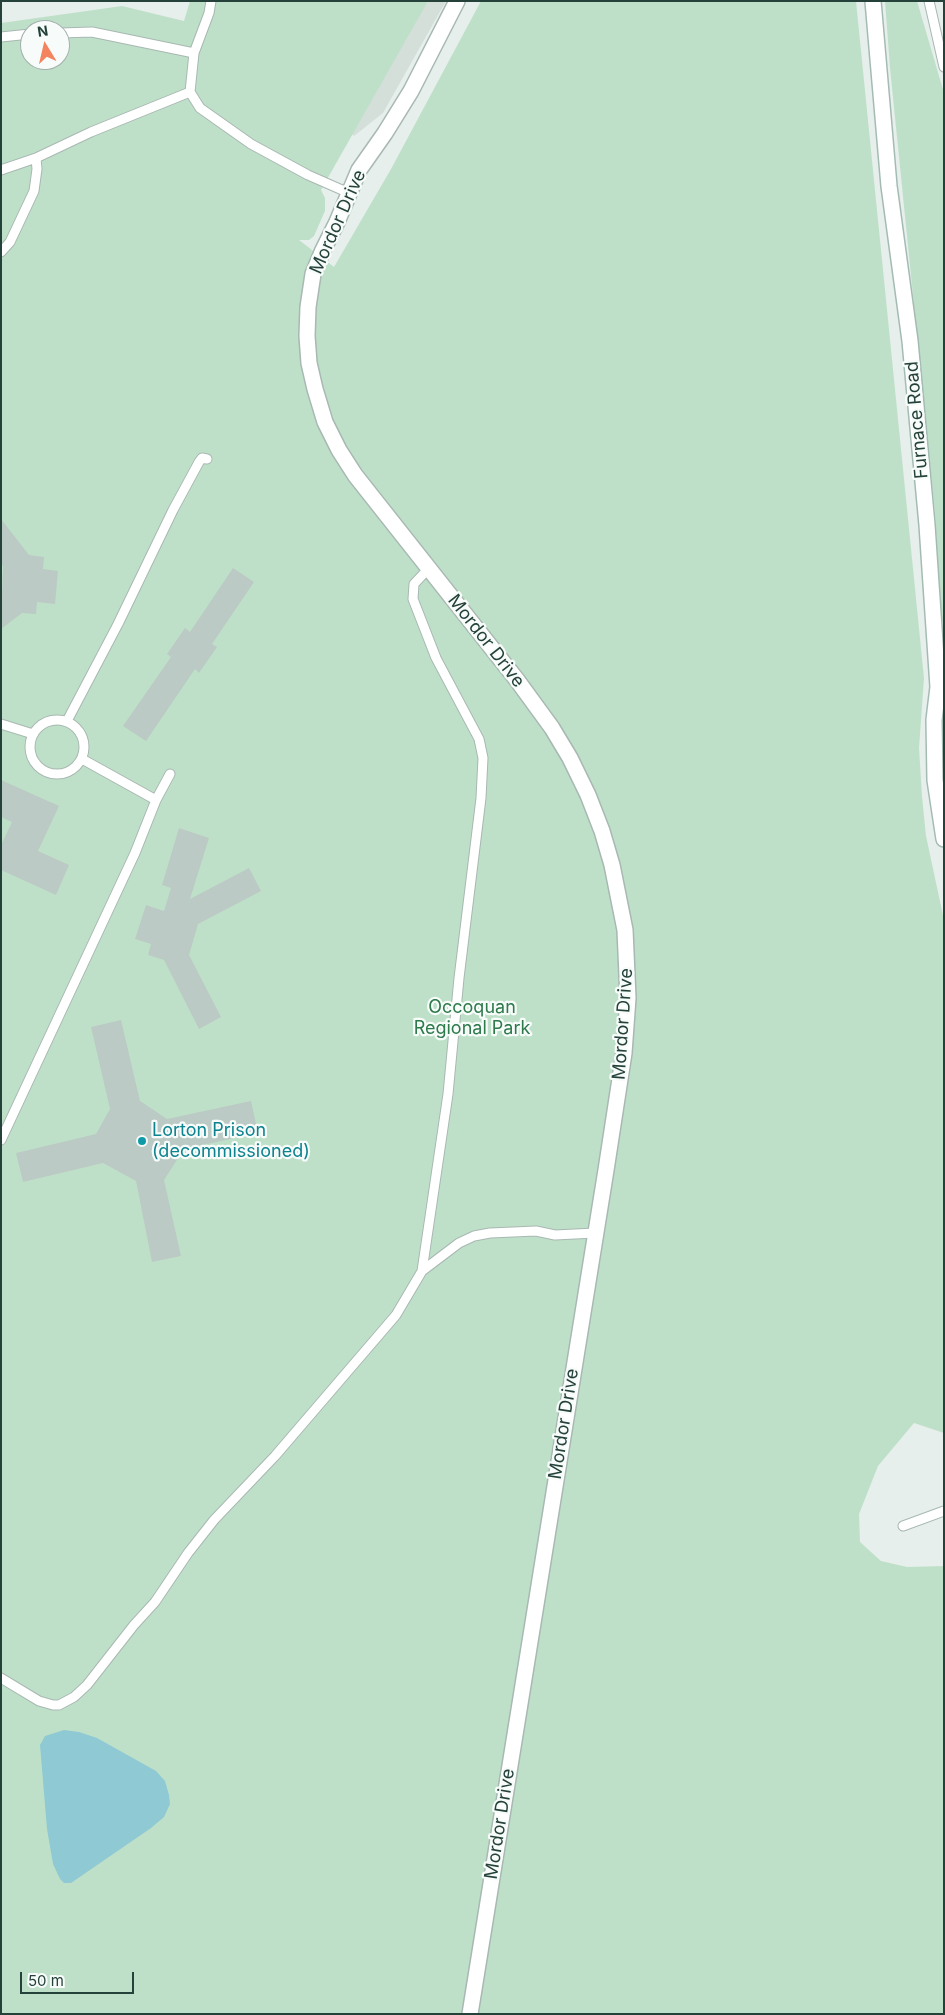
<!DOCTYPE html>
<style>
body{margin:0}
#map{position:relative;width:945px;height:2015px;overflow:hidden;background:#e6efeb;font-family:Inter,sans-serif}
canvas{display:block}
.frame{position:absolute;inset:0;border:2px solid #24423a;pointer-events:none}
.north{position:absolute;left:20px;top:20px;width:50px;height:50px;box-sizing:border-box;background:#f7fbf9;border:1px solid #a3b1ad;border-radius:50%;rotate:351deg;font-size:14px;font-weight:700;line-height:20px;text-align:center;color:#24423a}
.north::after{content:'';display:block;margin:auto;width:18px;height:22px;background:#f4845f;clip-path:polygon(50% 0,100% 100%,50% 72%,0 100%)}
.scale{position:absolute;left:20px;top:1972px;width:114px;height:22px;box-sizing:border-box;border:2px solid #24423a;border-top:0;padding-left:6px;font-size:15px;line-height:18px;white-space:nowrap;color:#24423a;-webkit-text-stroke:4px #f7fbf9;paint-order:stroke}
</style>
<div id="map">
<canvas width="945" height="2015"></canvas>
<div class="frame"></div>
<div class="north">N</div>
<div class="scale">50 m</div>
</div>
<script>
const ctx = document.querySelector('canvas').getContext('2d');
ctx.lineJoin = 'round';
function fillPath(path, color) { ctx.fillStyle = color; ctx.fill(path, 'evenodd'); }
const shape = rows => new Path2D(rows.map(r => 'M' + r).join(''));
function trace(path, color, width, dash) { ctx.strokeStyle = color; ctx.lineWidth = width; ctx.lineCap = dash ? 'butt' : 'round'; ctx.setLineDash(dash || []); ctx.stroke(path); }
function label(font, color, halo, rows, align = 'center') {
  ctx.font = font + ' Inter,sans-serif'; ctx.lineWidth = 4.5; ctx.setLineDash([]); ctx.textBaseline = 'middle'; ctx.strokeStyle = halo; ctx.fillStyle = color; for (const [text, x, y, turn = 0] of rows) {
    ctx.save(); ctx.translate(x, y); ctx.rotate((+turn || 0) * Math.PI / 180); ctx.textAlign = isNaN(turn) ? turn : align; if (halo) ctx.strokeText(text, 0, 0); ctx.fillText(text, 0, 0); ctx.restore();
  }
}
fillPath(shape([
 [356,1,446,1,383,113,354,136,304,95]
]), '#d4dfda');
fillPath(shape([
 [190,1,428,1,321,190,325,198,325,211,314,236,309,240,299,240,334,267,391,169,481,1,856,1,924,678,919,748,922,796,926,836,944,920,944,1433,914,1423,878,1466,859,1514,860,1542,881,1561,907,1567,944,1566,944,2014,1,2014,1,23,122,6,184,21],
 [30,30,60,30,60,60,30,60],
 [885,1,917,1,944,93,944,625,941,617,935,513,890,68]
]), '#bfe0c8');
fillPath(shape([
 [64,1730,79,1732,97,1738,156,1771,165,1781,169,1795,170,1804,164,1817,151,1828,71,1883,64,1883,60,1879,53,1864,47,1829,40,1745,45,1736]
]), '#8ec9d4');
fillPath(shape([
 [1,519,29,555,44,557,43,569,58,571,55,604,37,602,36,614,22,613,1,629,3,566,1,564],
 [233,568,254,582,212,644,217,647,199,673,195,669,146,741,123,726,171,657,167,654,185,628,190,632],
 [1,780,59,806,38,851,69,865,56,895,1,870,1,845,12,822,1,817],
 [179,828,209,838,190,899,249,868,261,891,198,924,189,955,221,1017,199,1029,164,960,148,955,151,944,135,939,146,905,164,911,171,888,162,885],
 [121,1020,140,1101,167,1119,251,1101,258,1133,184,1149,164,1180,181,1256,152,1262,136,1181,103,1163,23,1182,16,1153,96,1134,110,1109,91,1027]
]), '#bbcac4');
const lane = shape([
 [211,1,209,13,194,53,190,92,200,108,251,144,308,175,349,193],
 [929,1,944,67],
 [60,33,92,32,194,53],
 [1,37,30,34],
 [1,170,36,158,91,132,190,92],
 [1,252,10,242,34,191,37,169,36,158],
 '30 747a27 27 0 1 1 54 0a27 27 0 1 1-54 0Z',
 [67,721,118,624,173,510,199,462,202,458,207,459],
 [1,724,33,734],
 [82,759,156,800],
 [1,1140,135,853,156,800,170,774],
 [422,1271,459,1243,474,1236,490,1233,536,1231,555,1235,595,1233],
 [903,1526,944,1511],
 [1,1678,39,1701,53,1705,59,1705,74,1697,87,1685,134,1625,155,1602,188,1553,214,1520,275,1456,396,1315,422,1271,448,1094,459,978,481,798,483,758,479,739,436,658,413,599,414,584,429,568]
]);
const street = shape([
 [457,1,411,91,385,133,359,170,337,222,323,250,313,274,308,307,307,336,309,363,315,389,325,422,339,450,355,475,517,680,552,728,570,758,588,795,602,831,612,865,625,930,628,998,624,1053,606,1170,470,2014]
]);
const secondary = shape([
 [873,1,889,186,910,341,927,525,938,687,934,720,935,780,944,839]
]);
trace(lane, '#a8b8b2', 11);
trace(street, '#a8b8b2', 18);
trace(secondary, '#a4bbb3', 18);
trace(lane, '#fff', 9);
trace(street, '#fff', 15);
trace(secondary, '#fff', 15);
for (const [x, y, r, color] of [
 [142,1141,5,"#0f9aa8"]
]) { const dot = new Path2D(); dot.arc(x, y, r, 0, 2 * Math.PI); ctx.fillStyle = color; ctx.fill(dot); trace(dot, '#f7fbf9', 2); }
label('18px', '#24423a', '#f7fbf9', [
 ["Mordor Drive",338,222,-66],
 ["Furnace Road",917,420,-95],
 ["Mordor Drive",486,641,52],
 ["Mordor Drive",623,1024,-86],
 ["Mordor Drive",564,1424,-81],
 ["Mordor Drive",500,1824,-81]
]);
label('18px', '#2d7a4b', '#f7fbf9', [
 ["Occoquan",472,1008],
 ["Regional Park",472,1029]
]);
label('18px', '#0d838f', '#f7fbf9', [
 ["Lorton Prison",152,1131],
 ["(decommissioned)",152,1152]
], 'left');
</script>
